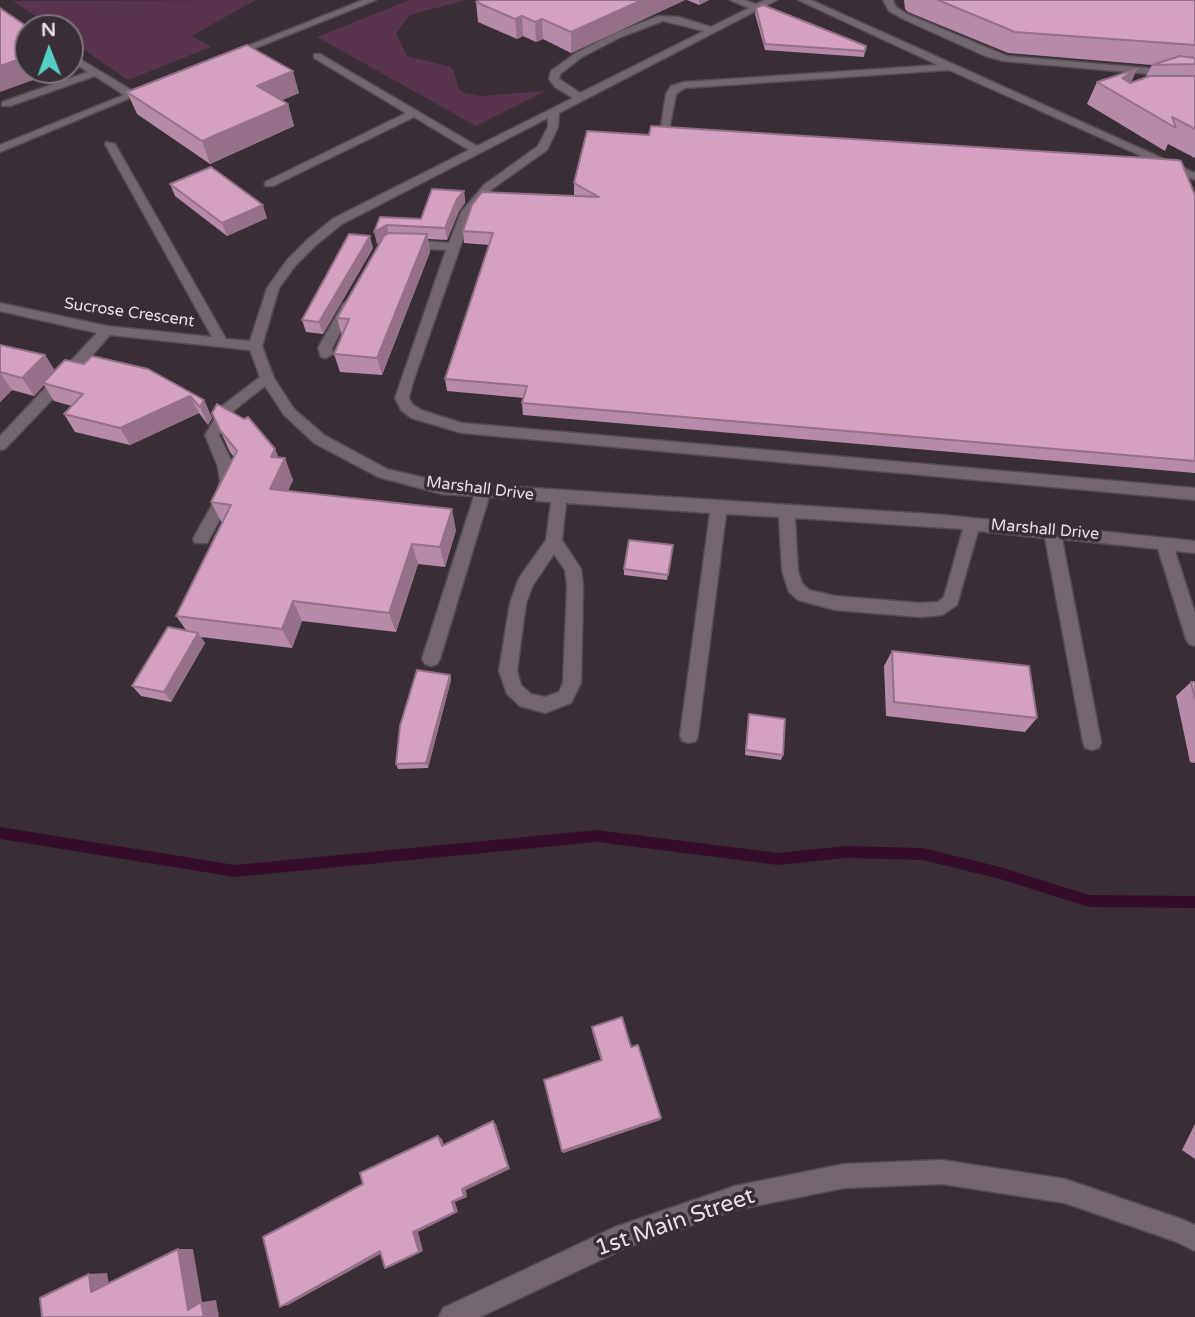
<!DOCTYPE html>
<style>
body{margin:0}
#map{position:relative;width:1195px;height:1317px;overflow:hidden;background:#392e35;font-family:"Varela Round",sans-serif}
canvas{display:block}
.north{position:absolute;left:14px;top:14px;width:70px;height:70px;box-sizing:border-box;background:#392e35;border:2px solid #7f757b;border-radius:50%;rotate:359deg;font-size:19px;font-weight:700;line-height:28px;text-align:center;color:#e8e0e5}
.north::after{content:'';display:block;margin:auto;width:24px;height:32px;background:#55cec6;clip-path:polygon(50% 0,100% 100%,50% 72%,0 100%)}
</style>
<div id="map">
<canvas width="1195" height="1317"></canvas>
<div class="north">N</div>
</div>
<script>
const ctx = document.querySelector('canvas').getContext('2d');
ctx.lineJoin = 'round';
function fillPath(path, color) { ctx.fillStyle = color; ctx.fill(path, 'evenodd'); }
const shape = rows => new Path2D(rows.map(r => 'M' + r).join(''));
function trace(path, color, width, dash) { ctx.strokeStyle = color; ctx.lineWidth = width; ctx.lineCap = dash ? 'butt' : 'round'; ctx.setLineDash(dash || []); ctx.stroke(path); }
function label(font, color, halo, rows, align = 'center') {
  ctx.font = font + ' "Varela Round",sans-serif'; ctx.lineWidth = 7; ctx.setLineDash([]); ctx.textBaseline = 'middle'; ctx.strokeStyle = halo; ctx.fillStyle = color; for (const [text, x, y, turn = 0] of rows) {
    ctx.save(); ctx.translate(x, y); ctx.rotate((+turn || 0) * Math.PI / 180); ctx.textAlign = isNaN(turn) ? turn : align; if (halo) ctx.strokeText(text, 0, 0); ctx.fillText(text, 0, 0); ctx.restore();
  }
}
fillPath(shape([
 [256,0,191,36,211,47,128,80,70,40,70,28,53,28,13,1],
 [409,0,466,0,410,15,396,33,407,56,448,66,454,71,458,88,464,93,481,96,546,91,476,126,317,37]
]), '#59344e');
fillPath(shape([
 [0,827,235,865,597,830,778,853,846,846,923,848,1000,867,1089,895,1195,896,1195,908,1089,907,1000,879,923,860,846,858,778,865,597,842,235,877,0,839,0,827]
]), '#350d2b');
const minor = shape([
 [363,0,376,0,233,57,225,55,363,0],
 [730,0,744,0,756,4,765,0,777,0,559,113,558,127,547,150,492,189,471,216,413,382,409,398,412,404,421,410,462,423,1195,488,1195,500,462,433,411,418,401,410,395,398,446,250,407,248,401,244,407,240,449,243,461,212,484,185,538,146,548,127,548,118,342,224,316,245,295,266,279,288,262,346,274,378,294,409,324,435,387,469,442,482,944,515,1195,541,1195,553,1175,551,1195,613,1195,646,1189,644,1186,639,1158,549,1062,539,1101,742,1099,748,1092,750,1085,748,1083,742,1045,538,978,531,957,605,942,615,920,617,835,610,798,600,789,592,782,571,779,517,726,514,698,735,696,741,689,743,682,741,680,735,710,513,566,503,562,540,581,569,583,586,581,683,571,703,545,713,520,706,507,694,499,671,510,603,519,578,546,540,551,502,489,497,440,659,437,664,431,666,425,664,422,659,474,496,442,494,378,477,314,443,284,415,265,386,232,412,219,435,234,467,236,481,230,501,207,543,195,543,193,539,214,501,220,481,218,467,205,435,222,406,260,377,250,350,110,335,66,385,5,449,0,450,0,436,97,333,0,311,0,303,107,326,212,337,105,144,106,142,115,144,226,339,250,341,267,288,287,260,308,239,334,218,469,150,414,117,273,186,265,186,265,182,406,113,314,58,314,54,320,54,477,146,573,98,555,87,549,79,551,71,576,53,615,33,659,16,679,17,711,27,749,8,730,0],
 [663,21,704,31,580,93,559,79,560,74,582,57,621,37,663,21],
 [795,518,963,529,944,597,938,602,920,603,835,596,809,590,802,583,798,571,795,518],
 [554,554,565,570,567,586,563,683,559,692,545,697,531,694,521,685,517,671,526,603,533,585,554,554],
 [798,0,811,0,1195,173,1195,180,949,70,685,88,676,94,669,131,660,133,666,94,671,86,684,82,938,65,798,0],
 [883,0,893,0,896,7,907,14,1007,56,1195,72,1195,78,1003,61,985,56,901,18,889,11,883,0],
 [70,53,133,91,149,85,154,88,0,152,0,145,124,95,95,76,10,106,2,106,2,102,88,72,70,60,70,53],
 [349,300,355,304,332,348,333,354,326,358,321,357,318,348,343,304,349,300],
 [942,1160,1065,1179,1184,1220,1195,1225,1195,1251,1177,1242,1065,1203,942,1184,844,1188,735,1210,628,1247,480,1317,439,1317,443,1308,615,1227,735,1186,844,1164,942,1160]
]);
trace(minor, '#544b51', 3);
fillPath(minor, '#73666e');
fillPath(shape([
 [480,0,685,0,571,53,543,39,536,42,523,36,517,39,478,22,476,2],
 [687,0,709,0,699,5],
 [904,0,1195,0,1195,158,1168,144,1165,151,1087,104,1097,82,1131,83,1145,78,1152,65,1008,53,908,12,905,9],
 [756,8,866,46,864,57,765,50,755,14],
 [127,92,299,93,282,100,288,104,294,126,210,164,137,114],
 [574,183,1195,195,1195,473,523,415,522,403,524,398,447,391,445,379,489,245,464,243,463,231,574,195],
 [170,184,267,218,227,236,175,196],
 [464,191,465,203,459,211,447,240,428,239,430,252,382,375,340,372,334,354,342,336,337,318,381,242,377,244,380,217,421,219],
 [373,248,323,334,306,332,302,320],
 [0,345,45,355,55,371,204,400,212,418,208,425,199,413,130,445,75,432,64,414,72,406,54,401,44,385,34,396,12,390,0,402],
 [212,413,279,458,293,480,288,491,456,530,445,567,418,564,396,632,302,621,292,648,201,637,205,643,171,702,141,696,132,686,186,630,176,616,222,523,211,502,234,457,230,452],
 [673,545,667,580,624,575,624,569],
 [892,651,1037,718,1025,732,886,716,884,666],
 [450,675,451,680,428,768,398,769,396,764],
 [1191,682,1195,682,1195,763,1190,762,1176,696],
 [749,714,783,755,781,760,745,755,748,719],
 [592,1027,631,1047,661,1118,660,1120,563,1153,601,1061,592,1031],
 [1195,1124,1195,1159,1182,1150]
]), '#b68aa8');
fillPath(shape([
 [642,0,685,0,571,53,571,32],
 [699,0,709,0,699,5],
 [522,16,523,36,517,39,515,19],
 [542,19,543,39,536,42,535,22],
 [28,56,28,70,61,70,0,92,0,66],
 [1137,69,1127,92,1122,78],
 [293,71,299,93,264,108,257,86],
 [288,104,294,126,210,164,202,141],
 [464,191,465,203,459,211,447,240,445,228,457,199],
 [263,205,267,218,227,236,222,223],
 [387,225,389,237,377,244,374,232],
 [427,234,430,252,382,375,377,358],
 [370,236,373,248,323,334,319,322],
 [45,355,56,373,43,383,44,385,34,396,22,378],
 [0,373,12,390,0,402],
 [190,396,199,413,130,445,120,428],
 [204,400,212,418,208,425,200,407],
 [275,449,282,465,285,458,293,480,279,510,270,489,271,457],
 [452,509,456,530,445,567,440,547],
 [412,544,418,564,396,632,389,613],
 [293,601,302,621,292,648,282,629],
 [198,633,205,643,171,702,164,692],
 [450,675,451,680,428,768,426,763],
 [661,1118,660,1120,563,1153,562,1151],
 [493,1121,496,1124,510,1169,466,1190,467,1197,455,1202,458,1212,418,1232,423,1251,390,1267,385,1268,413,1232,452,1202,462,1189],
 [438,1136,442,1139,445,1148,442,1146],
 [178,1249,193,1249,202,1302,216,1300,219,1317,204,1317,188,1310],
 [380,1251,386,1251,288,1305,280,1307],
 [107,1273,110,1290,91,1292,89,1274]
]), '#947188');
const building = shape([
 [480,0,642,0,571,32,542,19,535,22,522,16,515,19,476,2,480,0],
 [938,0,1195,0,1195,45,1015,32,938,0],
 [763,5,866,46,865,51,765,44,756,8,763,5],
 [0,8,29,28,28,28,28,56,0,66,0,8],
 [247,45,293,71,257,86,288,104,202,141,127,92,247,45],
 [1180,56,1195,58,1195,64,1152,65,1180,56],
 [1137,69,1122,78,1130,83,1150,76,1195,76,1195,129,1172,117,1176,128,1097,82,1137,69],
 [651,126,1177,160,1181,161,1195,195,1195,461,522,403,527,386,445,379,493,233,463,231,472,205,482,192,599,197,574,183,587,131,649,135,651,126],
 [211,167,263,205,222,223,170,184,211,167],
 [432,189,464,191,457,199,445,228,387,225,374,232,380,217,421,219,432,189],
 [389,233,427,234,377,358,334,354,349,319,337,318,384,236,389,233],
 [349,234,370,236,319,322,302,320,349,234],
 [0,345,45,355,22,378,0,372,0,345],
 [92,356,148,369,204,400,200,407,190,396,120,428,64,414,83,394,43,383,65,360,84,364,92,356],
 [217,404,244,419,248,417,275,449,271,457,285,458,270,489,452,509,440,547,412,544,389,613,293,601,282,629,176,616,231,505,211,502,237,451,220,430,212,413,217,404],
 [629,540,673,545,668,575,624,569,629,540],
 [168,627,198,633,164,692,132,686,168,627],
 [892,651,1029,666,1037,718,894,702,892,651],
 [417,670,450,675,426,763,396,764,400,726,417,670],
 [1191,682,1195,682,1195,699,1191,682],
 [749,714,785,719,783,755,746,750,749,714],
 [622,1017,631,1047,638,1045,661,1118,562,1151,544,1080,602,1060,592,1027,622,1017],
 [493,1121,508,1167,462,1189,464,1196,452,1202,455,1212,413,1232,419,1252,385,1268,380,1251,280,1307,263,1237,363,1184,360,1173,438,1136,442,1146,493,1121],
 [178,1249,188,1310,201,1302,204,1317,42,1317,40,1298,89,1274,91,1292,178,1249]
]);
fillPath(building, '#d4a1c3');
trace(building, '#947188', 2);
label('16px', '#e8e0e5', '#392e35', [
 ["Sucrose Crescent",129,313,8],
 ["Marshall Drive",480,489,7],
 ["Marshall Drive",1045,530,5]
]);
label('23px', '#e8e0e5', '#392e35', [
 ["1st Main Street",675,1223,-19]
]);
</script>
